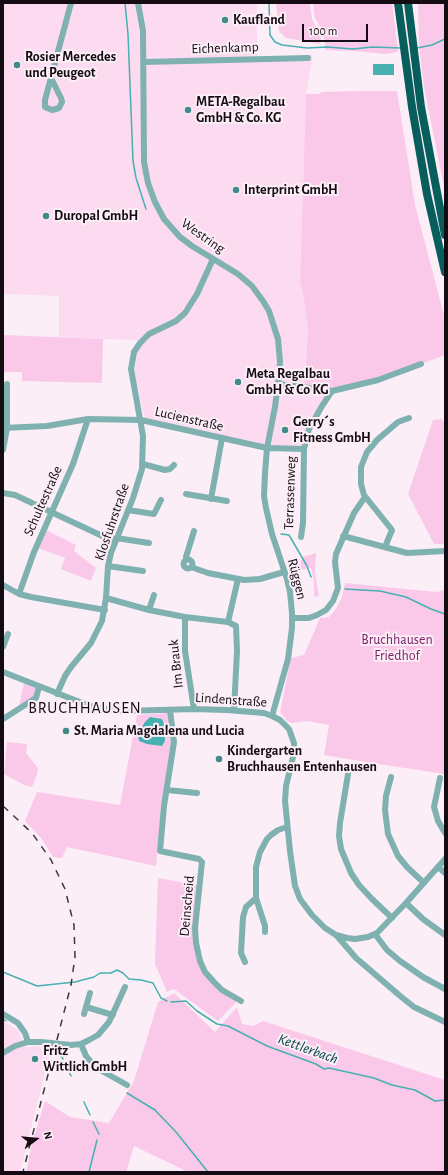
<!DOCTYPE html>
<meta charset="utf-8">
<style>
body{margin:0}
#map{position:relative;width:448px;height:1175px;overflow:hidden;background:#fbeef6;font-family:"Alegreya Sans",sans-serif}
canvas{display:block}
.frame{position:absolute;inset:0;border:4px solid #150b12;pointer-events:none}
.north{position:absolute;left:16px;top:1119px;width:40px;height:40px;-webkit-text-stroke:3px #fbeef6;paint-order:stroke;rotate:74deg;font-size:11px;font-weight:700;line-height:16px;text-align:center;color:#150b12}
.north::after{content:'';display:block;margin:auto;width:14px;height:18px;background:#150b12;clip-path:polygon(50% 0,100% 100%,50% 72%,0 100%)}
.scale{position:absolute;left:302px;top:24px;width:66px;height:18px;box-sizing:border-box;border:2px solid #150b12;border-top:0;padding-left:5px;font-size:12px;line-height:14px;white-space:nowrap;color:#150b12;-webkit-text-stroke:3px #fbeef6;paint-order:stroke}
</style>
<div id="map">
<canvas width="448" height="1175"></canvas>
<div class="frame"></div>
<div class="north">N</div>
<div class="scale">100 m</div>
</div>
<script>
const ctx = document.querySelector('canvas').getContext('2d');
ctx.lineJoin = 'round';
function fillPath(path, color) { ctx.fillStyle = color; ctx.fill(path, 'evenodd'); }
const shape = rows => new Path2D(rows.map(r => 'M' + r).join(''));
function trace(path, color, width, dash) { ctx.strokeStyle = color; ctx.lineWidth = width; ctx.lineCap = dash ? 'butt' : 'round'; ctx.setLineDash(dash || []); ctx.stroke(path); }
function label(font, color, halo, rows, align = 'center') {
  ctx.font = font + ' "Alegreya Sans",sans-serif'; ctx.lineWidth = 4; ctx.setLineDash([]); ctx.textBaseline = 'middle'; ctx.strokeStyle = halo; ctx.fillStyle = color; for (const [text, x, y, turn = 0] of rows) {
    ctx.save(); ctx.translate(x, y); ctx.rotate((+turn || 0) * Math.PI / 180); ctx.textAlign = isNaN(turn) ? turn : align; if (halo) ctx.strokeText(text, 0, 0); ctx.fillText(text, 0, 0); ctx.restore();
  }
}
fillPath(shape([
 [3,3,257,3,257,58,313,55,306,94,300,281,305,305,308,331,304,379,329,393,302,448,271,447,145,418,143,412,134,371,136,353,141,343,138,340,103,339,59,337,59,296,3,294],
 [3,1021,18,1030,25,1047,39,1046,51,1049,20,1172,3,1172]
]), '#fcdbf1');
fillPath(shape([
 [276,3,310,3,312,19,320,35,321,40,320,44,286,38,279,31],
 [313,3,392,3,398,51,393,53,384,54,354,51,326,50,323,33,315,18],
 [418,3,445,3,445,192,424,87,419,46],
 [362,91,397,91,415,205,445,319,445,355,429,361,339,389,304,386,308,331,305,305,300,281,306,94,320,94,321,92],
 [3,335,103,339,102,383,22,381,22,372,3,372],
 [442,419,445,424,445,544,434,544,408,494,433,420],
 [46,530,76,545,74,551,96,568,91,581,61,569,65,558,38,548],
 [316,553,315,573,319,596,314,597,314,581,311,568,301,570,300,563,303,557],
 [345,583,436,592,445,590,445,774,378,764,324,755,329,725,307,721,292,723,287,721,280,712,291,658,304,655,320,618,329,617,336,609,342,597],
 [24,683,37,689,34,698,19,706],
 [168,713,174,749,161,806,156,866,67,847,62,858,53,857,41,838,25,821,37,792,120,805,137,715],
 [7,742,27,744,26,753,38,768,37,775,32,787,24,785,4,774],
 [158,878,201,886,196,934,203,965,218,985,240,998,218,1021,174,989,167,992,155,964],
 [174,993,215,1032,237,1007,242,1024,253,1026,263,1021,445,1080,445,1172,188,1172,134,1146,126,1172,26,1172,33,1140,45,1101,70,1117,109,1123,134,1081,158,1002]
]), '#fac9ea');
fillPath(shape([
 [373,64,394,64,394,75,373,75],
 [150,717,162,719,164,724,165,741,162,746,147,744,139,741,138,735,139,732,145,722]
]), '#47b0b0');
trace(shape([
 [125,3,128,34,133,161,136,178,146,209],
 [269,3,270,35,275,42,282,45,307,48,327,47,353,49,372,47,401,48],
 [417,48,432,45,445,39],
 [281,534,289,535,307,566,311,577],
 [345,589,380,591,406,597,431,609,445,614],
 [3,972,37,986,75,982,94,977,100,973,111,973,117,970,123,973,129,979,141,980,153,983,161,998,167,1001],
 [171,1002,186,1001,197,1011,217,1024,228,1026,267,1046,316,1064,324,1069,329,1068,374,1078,392,1085,415,1090,435,1101,445,1100],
 [3,1019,6,1021],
 [58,1051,63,1059],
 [66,1064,71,1076],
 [127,1093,155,1110,176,1132,208,1172],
 [84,1102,90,1115],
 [93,1122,99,1134],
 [89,1172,97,1140]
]), '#47b0b0', 1.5);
trace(shape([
 [138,3,143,31,144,162,148,183,155,202,164,219,180,237,192,246,238,274,252,286,263,301,269,311,278,339,280,362,279,376,275,407,267,448,265,473,264,496,266,508,272,534,287,579,290,592,292,613,292,628,288,659,272,716],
 [144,62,308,58],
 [51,78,61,98,62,102,59,108,52,110,45,107,45,100,71,3],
 [279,384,332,391,322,406,309,429,304,449,303,523,301,537],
 [332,391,378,380,421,364],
 [3,428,47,426,88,419,141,420,267,448,304,449],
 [3,450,7,428,7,384],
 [143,464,165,470,170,469,174,465],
 [3,493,15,495,115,542],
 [186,494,227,501],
 [211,499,222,438],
 [128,510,154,514,161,500],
 [343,536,407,553,445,551],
 [116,538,149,543],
 [385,547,392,530,364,495,361,484,361,467,367,452,377,440,398,422,409,418],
 '183.5 564a4.5 4.5 0 1 1 9 0a4.5 4.5 0 1 1-9 0Z',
 [187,560,186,557,194,531],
 [108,566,143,571],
 [191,567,208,573,244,580,260,579,284,572],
 [3,585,19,594,31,597,105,610],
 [19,594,34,552,73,464,88,419],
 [106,598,149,610,185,617,228,622,236,626,237,651,234,710],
 [149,610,154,595],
 [185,617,185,651,194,709],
 [293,618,309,618,317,615,326,610,333,601,338,588,335,562,336,554,354,513,365,497],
 [228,622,238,579],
 [3,647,8,634],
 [3,672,90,706,110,710,124,711,194,709,227,710,264,713,272,716,280,720,289,729,294,743,294,753,286,786,285,801,290,851,295,886,300,899,312,915,325,928,336,935,347,938,355,939,368,937,377,933,406,903,445,859],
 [57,694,65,676,71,667,91,643,102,621,106,598,108,566,111,553,133,498,142,469,143,436,131,369,134,352,140,343,149,334,176,321,185,313,197,294,213,259],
 [170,710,174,742,164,806,160,851,199,859,202,862,195,928,196,943,200,961,205,972,214,982,222,990,241,1001],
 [3,719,36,698,39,687],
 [349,768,340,823,339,836,341,849,351,873,359,885,372,899,392,918],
 [391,777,386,796,385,810,388,834,398,856,407,867,424,883],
 [440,778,434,807,438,821,445,833],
 [167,790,197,793],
 [438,867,445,873],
 [256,898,265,926,265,932],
 [406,903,423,919,445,935],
 [375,934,387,950,400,961,423,977,445,989],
 [337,936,356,958,399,995,414,1007,445,1022],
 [245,962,241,953,243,917,246,907,256,898,256,867,260,852,267,839,271,835,278,830,287,827],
 [86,1007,113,1015],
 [3,1014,18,1023,25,1033,28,1042],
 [84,1014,90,993],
 [81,1044,86,1056,95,1067,127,1085],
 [3,1053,15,1046,28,1042,41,1042,71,1045,81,1044,89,1040,98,1035,109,1022,125,987]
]), '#7eb1b0', 6);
trace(shape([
 [398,3,412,107,427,194,445,272],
 [408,3,421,107,445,235]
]), '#085d5d', 8);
trace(shape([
 [3,806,32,833,51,860,65,889,74,925,75,957,71,985,23,1172]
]), '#41363d', 1.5, [7, 7]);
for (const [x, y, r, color] of [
 [225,20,4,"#428a8a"],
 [17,65,4,"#428a8a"],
 [188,110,4,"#428a8a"],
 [236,190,4,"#428a8a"],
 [46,216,4,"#428a8a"],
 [238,382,4,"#428a8a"],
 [285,430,4,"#428a8a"],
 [66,731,4,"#428a8a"],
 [219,759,4,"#428a8a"],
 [35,1059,4,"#428a8a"]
]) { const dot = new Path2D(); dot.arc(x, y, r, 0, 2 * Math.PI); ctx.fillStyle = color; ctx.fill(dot); trace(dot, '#fbeef6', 1.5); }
label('bold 14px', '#150b12', '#fbeef6', [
 ["Kaufland",233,20],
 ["Rosier Mercedes",25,57],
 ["und Peugeot",25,73],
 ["META-Regalbau",196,102],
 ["GmbH & Co. KG",196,118],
 ["Interprint GmbH",244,190],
 ["Duropal GmbH",54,216],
 ["Meta Regalbau",246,374],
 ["GmbH & Co KG",246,390],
 ["Gerry´s",293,422],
 ["Fitness GmbH",293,438],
 ["St. Maria Magdalena und Lucia",74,731],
 ["Kindergarten",227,751],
 ["Bruchhausen Entenhausen",227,767],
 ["Fritz",43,1051],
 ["Wittlich GmbH",43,1067]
], 'left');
label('14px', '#150b12', '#fbeef6', [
 ["Eichenkamp",225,48,-2],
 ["Westring",203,236,35],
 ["Lucienstraße",189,419,13],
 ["Terrassenweg",290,493,-88],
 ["Schultestraße",43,501,-66],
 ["Klosfuhrstraße",112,522,-71],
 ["Rüggen",297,579,76],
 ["Im Brauk",176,664,-96],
 ["Lindenstraße",231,700,4],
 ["Deinscheid",187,906,-85]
]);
label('14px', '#7d2169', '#fbeef6', [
 ["Bruchhausen",397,640],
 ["Friedhof",397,656]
]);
label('italic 15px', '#014545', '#fbeef6', [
 ["Kettlerbach",308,1049,20]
]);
ctx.letterSpacing = '1px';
label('16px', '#150b12', '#fbeef6', [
 ["BRUCHHAUSEN",85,708]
]);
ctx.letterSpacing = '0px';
</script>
